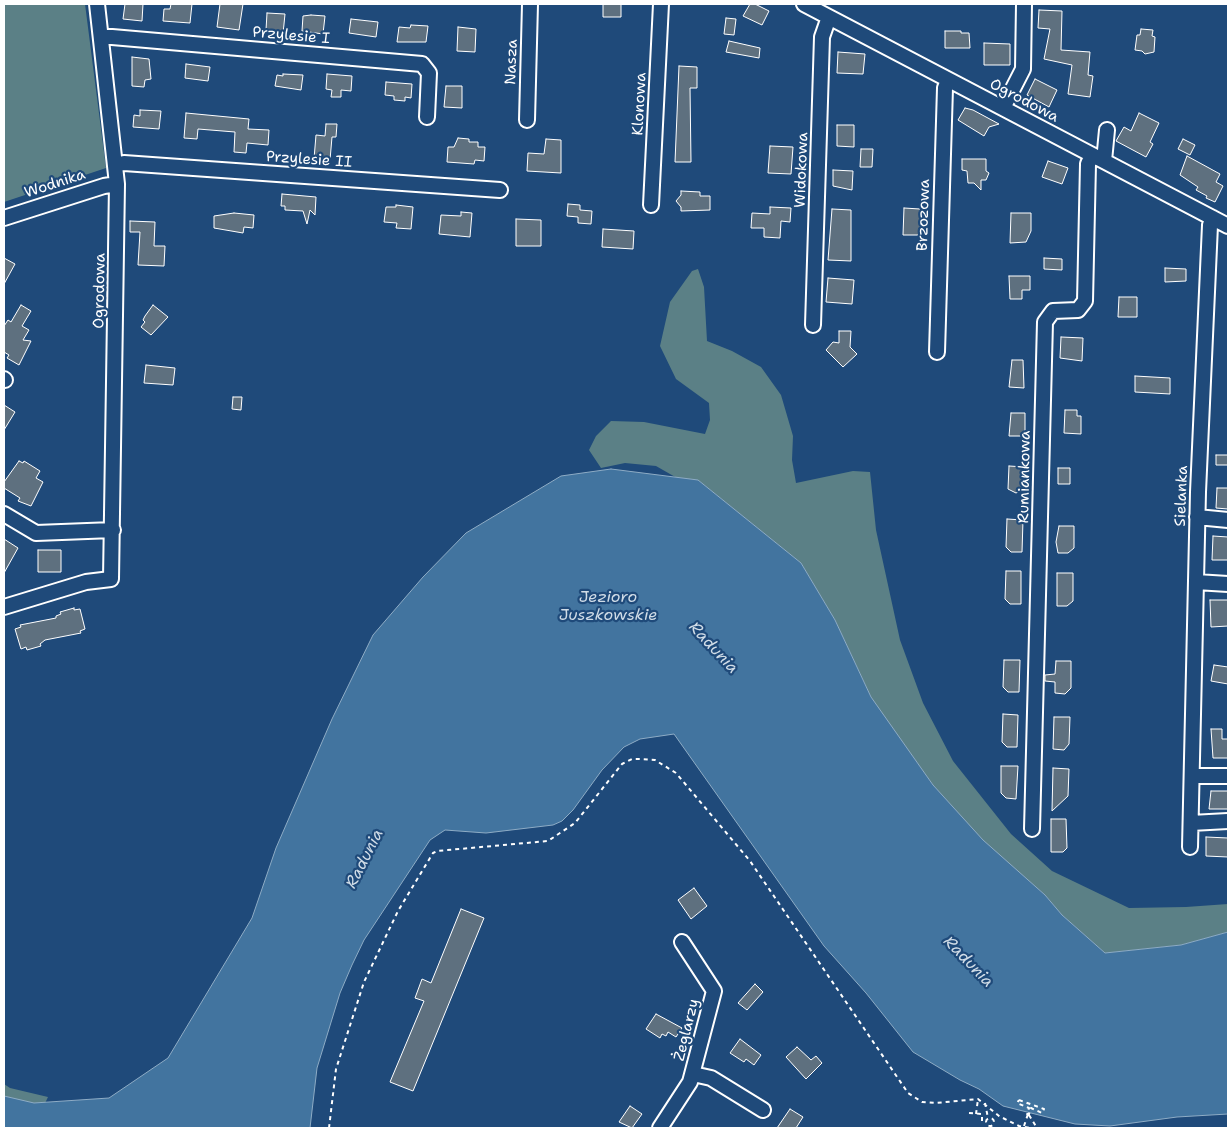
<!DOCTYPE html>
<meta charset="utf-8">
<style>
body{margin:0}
#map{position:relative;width:1232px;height:1132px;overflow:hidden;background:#1f4a7a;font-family:"Shantell Sans",sans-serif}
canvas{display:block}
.frame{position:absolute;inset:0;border:5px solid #fff;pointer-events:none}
</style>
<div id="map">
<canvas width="1232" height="1132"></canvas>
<div class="frame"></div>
</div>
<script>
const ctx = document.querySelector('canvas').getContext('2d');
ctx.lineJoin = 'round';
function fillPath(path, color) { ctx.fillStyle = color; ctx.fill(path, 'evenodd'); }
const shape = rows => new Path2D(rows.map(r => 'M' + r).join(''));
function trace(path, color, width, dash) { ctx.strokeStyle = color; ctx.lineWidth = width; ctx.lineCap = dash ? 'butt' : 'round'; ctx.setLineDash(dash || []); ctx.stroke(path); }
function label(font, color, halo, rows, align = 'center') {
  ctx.font = font + ' "Shantell Sans",sans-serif'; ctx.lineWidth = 4.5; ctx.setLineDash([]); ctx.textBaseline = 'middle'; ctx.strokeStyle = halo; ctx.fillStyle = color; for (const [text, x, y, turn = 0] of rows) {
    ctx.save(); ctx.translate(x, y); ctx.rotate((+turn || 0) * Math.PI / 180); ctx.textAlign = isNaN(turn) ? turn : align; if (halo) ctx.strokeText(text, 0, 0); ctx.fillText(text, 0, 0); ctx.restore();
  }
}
fillPath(shape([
 [4,4,85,4,106,168,4,202],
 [698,269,704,287,707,341,732,351,761,367,781,395,793,436,792,460,796,483,853,471,870,472,876,530,900,640,923,703,953,761,1011,834,1052,871,1129,908,1186,907,1228,904,1228,932,1181,945,1105,953,1062,915,1045,895,983,841,933,785,873,701,835,620,801,563,698,480,677,478,656,466,625,463,601,468,589,450,596,436,611,421,644,422,705,434,710,420,709,403,676,379,660,346,670,302,692,271],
 [4,1084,10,1088,48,1097,33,1128,4,1128]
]), '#5b8086');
const water = shape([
 [611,469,698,480,801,563,835,620,871,697,933,785,983,840,1045,895,1062,915,1105,953,1181,945,1228,932,1228,1114,1177,1117,1110,1126,1075,1124,1003,1106,979,1089,960,1080,913,1052,866,993,824,946,674,734,640,739,624,747,602,770,573,810,562,821,553,825,486,833,445,830,430,840,364,940,352,965,340,993,317,1068,310,1128,4,1128,4,1096,34,1103,109,1098,168,1058,252,918,276,848,332,719,373,635,423,577,466,533,561,476,611,469]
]);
fillPath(water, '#42749f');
trace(water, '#8eacc5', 1);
const building = shape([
 [125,4,143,4,142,21,123,19,125,4],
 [171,4,192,4,190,23,163,21,164,9,170,9,171,4],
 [220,4,243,4,239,30,217,27,220,4],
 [603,4,621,4,621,17,603,17,603,4],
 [750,4,755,4,769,11,762,25,743,16,750,4],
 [1039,10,1062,11,1061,50,1090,52,1088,75,1093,76,1090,97,1068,94,1072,65,1044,59,1050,29,1038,28,1039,10],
 [267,13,285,14,283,34,266,30,267,13],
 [311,15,325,16,323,34,302,31,303,16,311,15],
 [726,18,736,19,734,35,724,34,726,18],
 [351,19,378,22,376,37,349,33,351,19],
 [411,25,428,26,426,42,397,42,399,27,410,28,411,25],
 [458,27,476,29,475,52,457,51,458,27],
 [1141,29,1153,30,1152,36,1155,37,1154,52,1145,54,1142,51,1135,50,1137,35,1140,35,1141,29],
 [945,31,961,31,961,33,969,33,970,48,945,48,945,31],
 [729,41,760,48,759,58,726,52,729,41],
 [984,43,1010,44,1010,65,984,65,984,43],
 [838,52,865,54,863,74,837,73,838,52],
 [132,57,149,59,151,79,145,80,144,87,132,86,132,57],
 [186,64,210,67,208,81,185,78,186,64],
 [679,66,697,67,697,88,690,88,691,162,675,162,679,66],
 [283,74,303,75,301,90,275,86,277,75,283,76,283,74],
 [327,74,352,76,351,91,341,90,341,97,331,97,332,90,326,89,327,74],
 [1035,79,1057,90,1049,107,1027,95,1035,79],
 [386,82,412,84,411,98,405,97,405,101,394,100,394,96,385,95,386,82],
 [446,86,462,86,462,108,444,107,446,86],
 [965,108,973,110,999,124,989,127,984,136,958,120,965,108],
 [140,110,161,111,159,129,133,127,134,115,140,116,140,110],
 [186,113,249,119,248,129,269,130,268,145,247,143,246,153,234,152,235,132,198,129,197,139,184,138,186,113],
 [1139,113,1159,123,1150,142,1153,144,1146,157,1116,141,1124,127,1131,131,1139,113],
 [326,124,337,124,336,137,332,137,330,160,314,159,316,135,325,136,326,124],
 [837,125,854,125,854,147,837,146,837,125],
 [458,138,469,139,469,142,478,142,478,147,485,147,484,161,475,160,474,164,447,162,448,147,454,147,458,138],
 [546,139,561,140,561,173,527,171,528,153,544,154,546,139],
 [1183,139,1195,145,1190,155,1178,149,1183,139],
 [770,146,793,147,791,174,768,173,770,146],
 [861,149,873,149,872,167,860,167,861,149],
 [1187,156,1220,174,1216,182,1223,186,1215,202,1206,198,1207,196,1196,190,1198,187,1180,175,1187,156],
 [962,159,986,159,986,171,989,173,986,180,981,180,981,190,974,183,968,183,967,171,962,170,962,159],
 [1048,161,1068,168,1062,184,1042,177,1048,161],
 [833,170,853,171,852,190,833,186,833,170],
 [681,191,700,192,700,196,710,196,710,210,681,211,681,207,676,201,681,195,681,191],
 [282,194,316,197,315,215,310,210,307,224,303,211,285,210,285,206,281,206,282,194],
 [568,204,580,205,580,210,592,211,591,224,578,223,578,217,567,216,568,204],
 [396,205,413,207,411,229,396,228,397,223,384,222,386,207,396,207,396,205],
 [770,207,791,208,790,222,781,221,780,238,764,237,764,228,751,228,752,213,770,214,770,207],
 [904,208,920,209,920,235,903,235,904,208],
 [832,209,851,210,851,261,828,260,832,209],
 [461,212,472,213,470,237,439,234,441,215,461,216,461,212],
 [234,213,254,215,253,228,244,227,243,233,214,228,214,216,234,213],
 [1011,213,1031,213,1031,231,1026,242,1010,243,1011,213],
 [516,219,541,220,541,246,516,246,516,219],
 [130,221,155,222,154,246,165,246,164,266,138,265,140,232,130,232,130,221],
 [603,229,634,231,633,249,602,247,603,229],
 [4,258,15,264,4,284,4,258],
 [1044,258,1062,259,1062,270,1044,269,1044,258],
 [1165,268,1186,269,1186,281,1165,282,1165,268],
 [1009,276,1030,276,1030,290,1022,290,1022,299,1010,299,1009,276],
 [828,278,854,280,852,304,826,302,828,278],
 [1119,297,1137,297,1137,317,1118,317,1119,297],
 [21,305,31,311,22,326,29,330,23,340,31,341,19,365,7,358,9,355,4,352,4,326,8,320,11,322,21,305],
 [153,305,168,317,151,335,141,327,145,322,143,320,145,316,153,305],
 [839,331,851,331,850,347,857,354,843,367,826,350,833,342,839,343,839,331],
 [1061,337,1083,338,1082,361,1060,358,1061,337],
 [1012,360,1023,360,1024,388,1009,387,1012,360],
 [146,365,175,368,173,385,144,383,146,365],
 [1135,376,1170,378,1170,394,1135,392,1135,376],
 [233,397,242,397,241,410,232,409,233,397],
 [4,405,15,412,4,430,4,405],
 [1065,410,1077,410,1077,416,1081,416,1081,434,1064,433,1065,410],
 [1011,413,1025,413,1025,436,1009,436,1011,413],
 [1216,455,1228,455,1228,465,1216,465,1216,455],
 [19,461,23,463,24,461,40,471,36,478,43,482,31,506,18,501,20,498,4,488,4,482,19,461],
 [1009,466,1025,467,1024,489,1016,493,1008,489,1009,466],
 [1058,468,1070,468,1070,484,1058,484,1058,468],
 [1217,488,1228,488,1228,509,1216,508,1217,488],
 [1007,519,1023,520,1022,552,1011,552,1006,547,1007,519],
 [1059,526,1074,526,1074,548,1068,553,1058,553,1056,542,1059,526],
 [1213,536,1228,537,1228,560,1212,560,1213,536],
 [4,539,18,548,4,573,4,539],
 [38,550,61,550,61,572,38,572,38,550],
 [1006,571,1021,571,1021,604,1010,604,1005,599,1006,571],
 [1057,573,1073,573,1073,601,1067,606,1057,606,1057,573],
 [1210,600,1228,600,1228,626,1211,627,1210,600],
 [74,608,74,610,80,609,85,629,80,631,81,633,45,640,40,644,41,646,27,650,26,647,21,649,15,629,21,627,20,625,56,618,56,616,61,614,60,612,74,608],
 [1004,660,1020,660,1019,692,1008,692,1003,687,1004,660],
 [1056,661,1071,661,1071,688,1065,694,1055,693,1055,682,1045,681,1045,675,1055,674,1056,661],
 [1214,665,1228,667,1228,684,1211,681,1214,665],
 [1003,714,1018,715,1017,747,1007,747,1002,742,1003,714],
 [1054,717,1070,717,1069,744,1064,750,1053,749,1054,717],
 [1211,729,1222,729,1222,739,1228,739,1228,758,1213,758,1211,729],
 [1001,766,1018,766,1016,799,1006,798,1001,793,1001,766],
 [1053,768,1069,769,1068,796,1052,811,1053,768],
 [1211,791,1228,791,1228,809,1209,809,1211,791],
 [1051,819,1066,819,1067,848,1063,852,1051,852,1051,819],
 [1206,837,1228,838,1228,857,1206,856,1206,837],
 [694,888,707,906,691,919,678,900,694,888],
 [461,909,484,918,413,1091,390,1082,424,1001,415,998,422,979,431,983,461,909],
 [755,984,763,992,747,1010,738,1003,755,984],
 [656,1014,682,1028,676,1037,668,1032,666,1036,662,1034,660,1038,646,1029,656,1014],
 [740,1039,761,1055,754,1065,746,1059,744,1062,730,1053,740,1039],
 [797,1047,811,1060,816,1056,822,1063,806,1079,786,1057,797,1047],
 [630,1106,642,1114,632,1128,619,1122,630,1106],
 [790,1109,803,1117,796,1128,777,1128,790,1109]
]);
fillPath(building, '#5e707f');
trace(building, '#fff', 1);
const minor = shape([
 [804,4,1228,226],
 [101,37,112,37,422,64,429,73,427,117],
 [1003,108,1023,69,1024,4],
 [527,120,530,4],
 [1104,161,1107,130],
 [115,165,124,163,500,190],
 [651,205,661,4],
 [4,218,104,186,117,184],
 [813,325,822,37,829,17],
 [937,352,945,88,948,80],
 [4,379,5,380],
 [4,514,36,533,113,530],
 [1197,517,1228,520],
 [1196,582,1228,584],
 [4,607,86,582,111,579,117,184,97,4],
 [1192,776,1228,776],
 [1191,823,1228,821],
 [1032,829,1045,322,1053,311,1078,310,1085,301,1088,164,1092,155],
 [1190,847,1198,492,1210,225,1213,218],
 [693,1074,711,1078,763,1110],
 [660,1128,690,1082,714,991,682,942]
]);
trace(minor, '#fff', 18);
trace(shape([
 [1019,1100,1044,1109,1042,1113,1031,1108,1029,1114,1027,1114,1029,1108,1017,1103,1019,1100],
 [985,1103,988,1118],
 [969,1113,982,1114,982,1121,986,1122],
 [976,1114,978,1099],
 [1029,1115,1037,1128],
 '986 1122a4 4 0 1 1 8 0a4 4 0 1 1-8 0Z',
 [1024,1126,1028,1114],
 [329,1128,336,1069,364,982,398,911,433,853,437,851,548,841,575,823,622,764,632,759,640,759,655,760,676,773,750,861,908,1093,922,1102,936,1103,978,1099,999,1116,1019,1126,1030,1128],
 [1225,1128,1228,1128]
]), '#fff', 2, [4, 4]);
trace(minor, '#1f4a7a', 14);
label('15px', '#fff', '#1f4a7a', [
 ["Przylesie I",291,36,5],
 ["Nasza",512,62,-88],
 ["Ogrodowa",1024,101,28],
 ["Klonowa",640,104,-87],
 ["Przylesie II",309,160,4],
 ["Widokowa",802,170,-88],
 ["Wodnika",55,184,-18],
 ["Brzozowa",924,215,-88],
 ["Ogrodowa",100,291,-89],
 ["Rumiankowa",1025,477,-89],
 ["Sielanka",1182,496,-88],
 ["Żeglarzy",687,1030,-76]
]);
label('italic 16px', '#d0dce7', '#1f4a7a', [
 ["Jezioro",608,598],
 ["Juszkowskie",608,616],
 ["Radunia",713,648,47],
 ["Radunia",365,859,-63],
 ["Radunia",968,962,46]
]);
</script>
